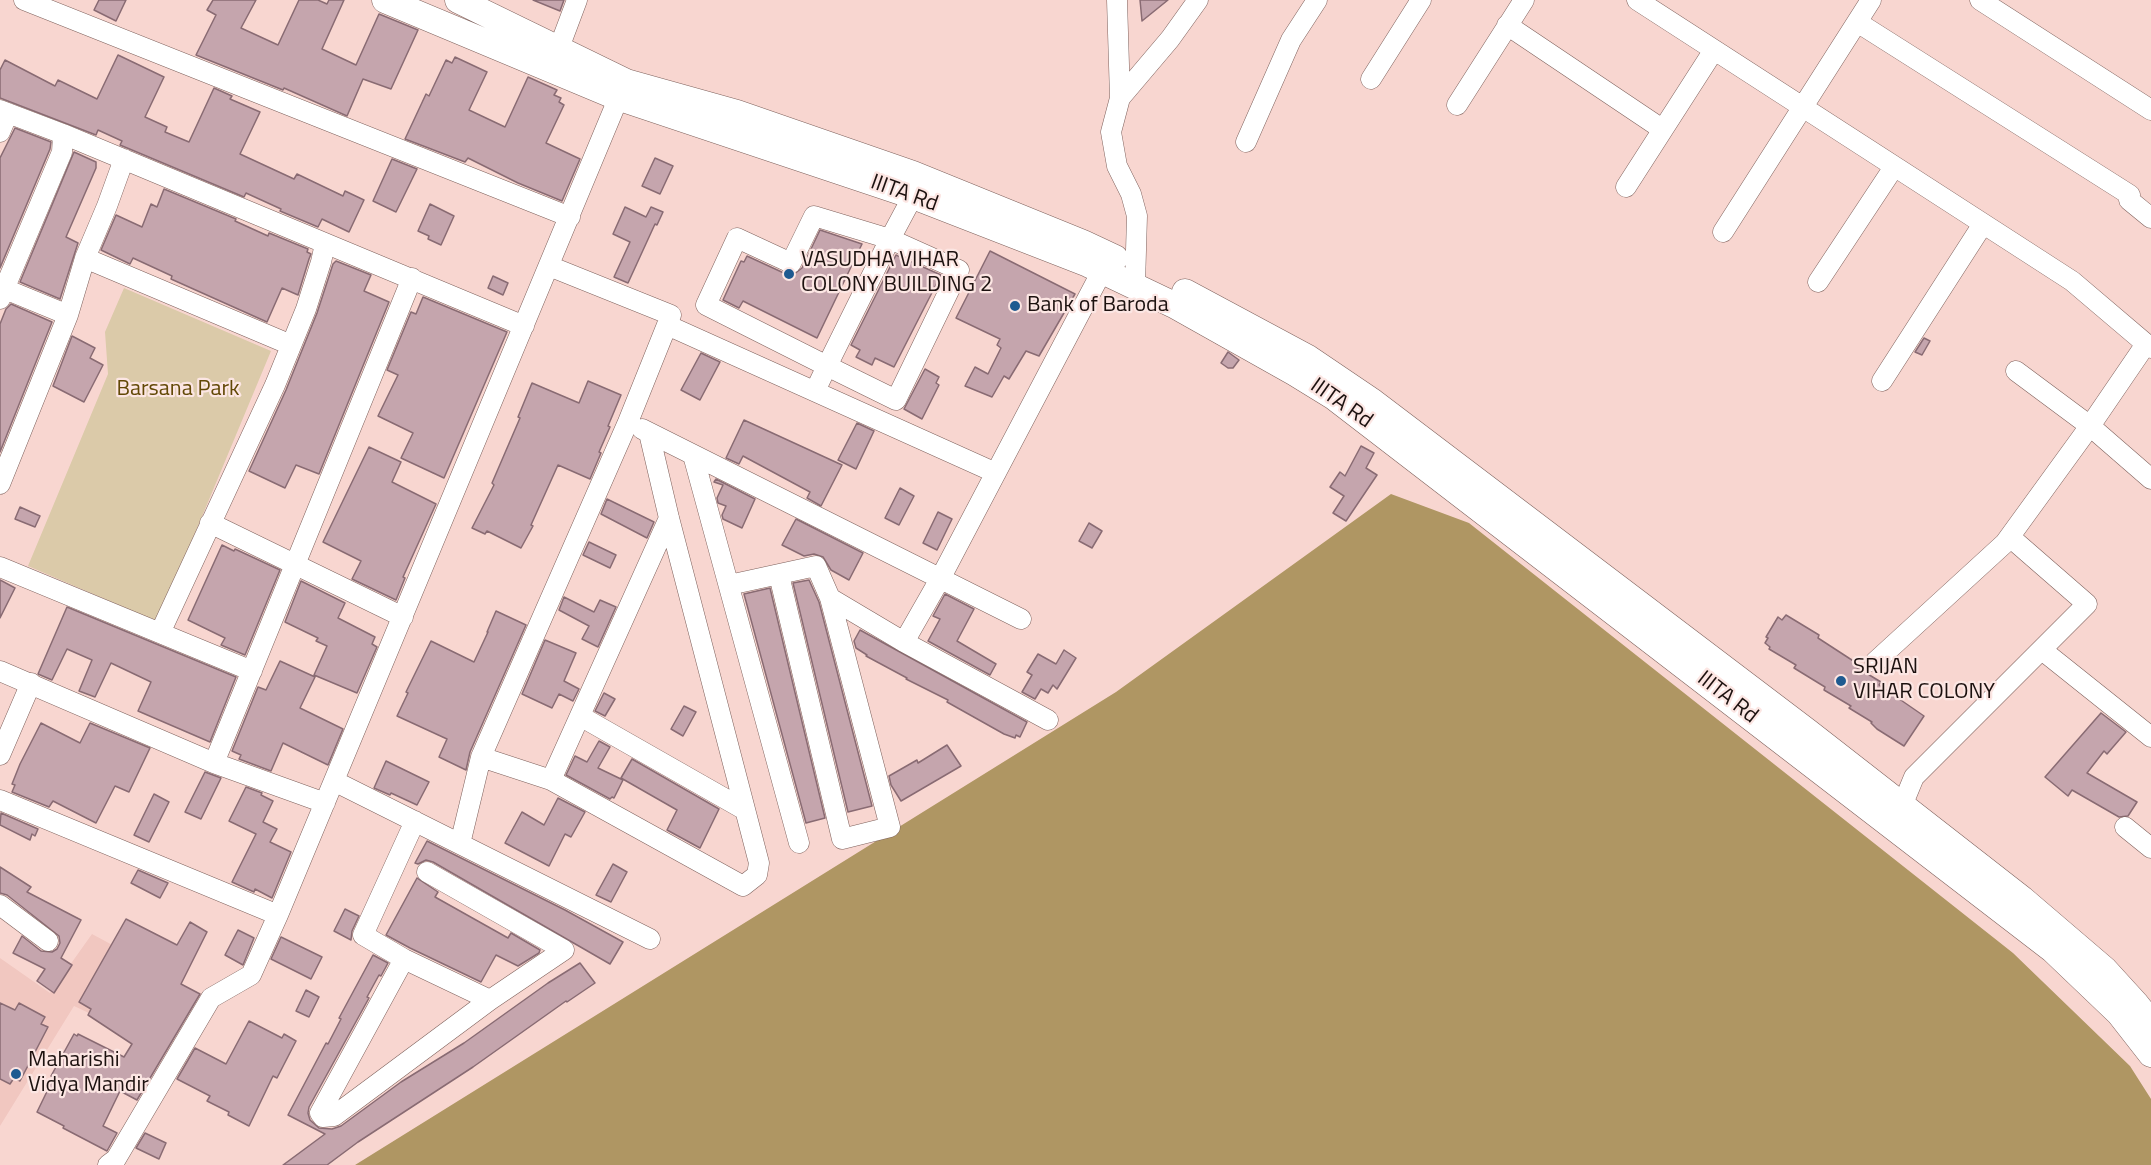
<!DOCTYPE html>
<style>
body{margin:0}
canvas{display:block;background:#f8d6d0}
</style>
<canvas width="2151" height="1165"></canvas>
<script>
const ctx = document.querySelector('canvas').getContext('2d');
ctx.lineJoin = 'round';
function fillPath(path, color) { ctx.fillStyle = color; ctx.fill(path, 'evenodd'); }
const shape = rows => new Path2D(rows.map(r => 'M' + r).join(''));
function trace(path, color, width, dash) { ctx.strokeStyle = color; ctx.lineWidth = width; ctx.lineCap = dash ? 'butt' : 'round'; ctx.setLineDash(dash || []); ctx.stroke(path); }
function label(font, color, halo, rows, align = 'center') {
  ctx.font = font + ' "Titillium Web",sans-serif'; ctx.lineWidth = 4.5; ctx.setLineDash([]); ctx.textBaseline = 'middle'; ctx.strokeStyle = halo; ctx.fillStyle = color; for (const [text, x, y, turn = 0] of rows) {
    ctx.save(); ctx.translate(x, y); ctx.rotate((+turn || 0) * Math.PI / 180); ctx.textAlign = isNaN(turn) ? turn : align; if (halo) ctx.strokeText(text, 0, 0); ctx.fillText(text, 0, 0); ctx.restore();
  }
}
fillPath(shape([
 [92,934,144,962,108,1022,74,1006,0,1126,0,958,50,993]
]), '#f1c7c0');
fillPath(shape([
 [124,288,271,351,158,622,28,566,108,374,105,332]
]), '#dbcaa9');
fillPath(shape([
 [1391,494,1469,523,2013,953,2130,1066,2151,1099,2151,1165,355,1165,1116,692]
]), '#af9663');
const building = shape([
 [99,0,126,0,116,21,94,10,99,0],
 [213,0,256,0,241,28,278,45,299,0,318,0,327,4,329,0,344,0,322,49,356,65,379,14,418,30,391,89,363,79,347,116,284,88,283,90,196,55,216,15,207,10,213,0],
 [533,0,564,0,560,11,533,0],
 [1140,0,1168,0,1142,21,1140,0],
 [118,55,164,77,145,117,167,127,165,132,189,142,214,88,232,96,230,99,260,112,240,154,294,179,297,174,343,196,345,191,364,200,349,232,322,219,318,227,280,211,281,209,246,193,244,197,120,145,122,141,98,130,96,135,0,98,0,70,5,60,55,86,58,80,97,99,118,55],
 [455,57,487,72,469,110,505,127,528,77,557,90,554,95,561,98,559,102,564,105,546,143,580,159,562,201,518,183,468,158,465,162,405,139,426,94,429,96,446,60,452,63,455,57],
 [15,128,51,142,50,149,0,268,0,158,15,128],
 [74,152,96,162,96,168,66,237,78,243,60,299,20,282,74,152],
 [655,158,673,166,660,194,642,186,655,158],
 [392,159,417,169,396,212,373,201,392,159],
 [164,189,236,219,235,221,268,236,269,233,308,249,307,252,311,254,309,259,298,295,282,288,267,322,171,279,172,276,133,258,130,264,101,250,116,215,142,227,151,204,157,207,164,189],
 [430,204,454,216,441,245,428,239,429,236,418,231,430,204],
 [625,207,646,217,651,207,663,212,657,225,655,224,628,283,614,277,630,242,613,234,625,207],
 [820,230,862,244,817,338,743,301,739,308,723,300,741,261,744,262,747,256,786,274,793,275,802,268,820,230],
 [990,251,1075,294,1039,356,1026,351,1009,379,1004,376,992,397,965,386,975,367,988,374,1001,348,997,345,1000,339,956,318,990,251],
 [896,255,941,275,894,367,875,358,872,365,856,357,860,350,851,345,896,255],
 [336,261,371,275,364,291,389,302,319,474,296,465,285,488,249,471,286,390,317,313,333,264,336,261],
 [493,276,508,283,503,295,488,288,493,276],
 [423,297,507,332,444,478,401,458,413,433,378,416,398,375,387,370,411,312,416,314,423,297],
 [11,304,52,322,0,452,0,324,6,309,11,304],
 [72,336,95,348,90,358,103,365,84,402,53,386,72,336],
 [1924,338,1930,341,1922,355,1915,352,1924,338],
 [1228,352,1239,360,1233,368,1228,368,1221,363,1228,352],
 [701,353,720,362,700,400,681,390,701,353],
 [925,369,939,377,936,383,939,385,922,419,904,409,925,369],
 [588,381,621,395,608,426,610,427,599,452,601,453,590,479,558,465,531,525,533,526,521,548,487,531,485,534,472,528,494,485,492,483,520,418,518,417,532,383,579,403,588,381],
 [744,420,842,465,821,506,807,498,810,492,743,456,739,464,726,458,744,420],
 [857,423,874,431,856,469,838,460,857,423],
 [1361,446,1374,453,1366,468,1377,475,1346,521,1333,513,1344,496,1330,487,1340,472,1345,476,1361,446],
 [369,447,401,462,392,482,436,504,403,577,405,578,396,600,352,579,361,561,323,542,369,447],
 [716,479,755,499,742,528,723,519,722,515,726,506,718,503,717,498,723,485,714,482,716,479],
 [900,488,914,496,899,525,885,518,900,488],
 [607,499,654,522,647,538,601,514,607,499],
 [20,507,40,516,35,527,15,519,20,507],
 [938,512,952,519,937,550,923,543,938,512],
 [796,519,863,553,849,580,831,570,823,557,814,554,804,556,782,545,796,519],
 [1089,523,1102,531,1092,548,1079,541,1089,523],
 [589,542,616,555,610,568,583,555,589,542],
 [222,545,234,551,235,549,280,570,245,655,221,645,225,638,188,620,222,545],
 [0,580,15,588,0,618,0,580],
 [809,580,819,602,872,806,848,812,793,583,809,580],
 [301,581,345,603,338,618,375,637,372,644,377,647,357,693,314,675,327,646,316,641,318,638,285,622,301,581],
 [770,588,825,818,806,823,744,594,770,588],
 [945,594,974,609,957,641,996,664,990,675,928,641,940,619,933,616,945,594],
 [564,597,594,612,600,600,616,607,598,647,582,639,589,626,559,610,564,597],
 [67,607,236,677,210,742,138,711,151,682,111,663,95,697,79,691,92,660,67,649,52,680,38,674,67,607],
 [496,611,526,625,470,752,466,770,439,757,447,739,397,716,408,693,406,692,431,641,474,662,488,632,487,632,496,611],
 [1786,615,1819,635,1818,638,1858,664,1856,667,1881,682,1879,685,1924,716,1904,746,1877,729,1871,723,1872,722,1849,708,1851,706,1824,690,1825,687,1794,668,1796,665,1769,649,1770,647,1765,643,1768,638,1766,637,1778,617,1782,620,1786,615],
 [860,630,1027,722,1020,737,1016,735,1015,738,1004,734,947,702,948,700,906,679,907,678,866,656,867,655,856,648,854,641,860,630],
 [545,640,576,653,564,681,579,689,573,701,559,694,552,708,522,694,545,640],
 [1064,650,1076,658,1057,689,1053,685,1048,693,1041,689,1035,699,1022,692,1032,675,1027,672,1038,654,1056,664,1064,650],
 [280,661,315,677,300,708,343,729,328,765,283,743,271,771,239,759,241,755,232,751,258,687,266,690,280,661],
 [604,693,615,699,605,716,595,711,604,693],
 [684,706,696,712,683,736,671,729,684,706],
 [2101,713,2126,732,2107,754,2104,751,2087,773,2137,802,2128,816,2119,817,2072,790,2068,796,2045,777,2101,713],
 [41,723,80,743,90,723,150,748,129,792,115,786,96,823,53,801,49,807,12,792,15,785,12,784,20,764,41,723],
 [599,741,610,747,598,768,623,780,614,798,612,797,610,799,566,775,575,756,587,762,599,741],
 [947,745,961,766,901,801,891,785,889,776,917,760,918,763,947,745],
 [632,759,719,809,700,848,667,830,677,810,621,778,632,759],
 [386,761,429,782,417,805,391,793,390,795,374,788,386,761],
 [205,772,221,778,201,819,185,812,205,772],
 [246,787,262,793,261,795,273,801,263,822,277,829,270,842,291,852,272,898,255,889,254,892,232,882,256,834,229,821,246,787],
 [154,794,169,802,149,842,134,835,154,794],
 [558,798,585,812,571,837,565,834,549,866,505,843,522,812,544,825,558,798],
 [1,813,38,829,35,836,32,834,30,840,0,825,1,813],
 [427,841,565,910,623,942,610,964,433,862,426,860,418,864,415,863,427,841],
 [613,864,627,872,611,902,596,895,613,864],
 [0,867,31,887,27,892,81,920,61,958,72,965,54,993,37,981,45,969,13,953,22,936,41,951,52,952,57,949,60,943,59,936,7,895,0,893,0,867],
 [138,870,168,883,160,898,131,883,138,870],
 [417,878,438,892,435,897,508,938,511,933,540,950,539,953,518,966,496,955,481,982,410,948,386,935,417,878],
 [345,909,359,916,352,931,351,940,334,931,345,909],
 [126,919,177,945,190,922,207,932,181,984,200,994,137,1100,120,1091,103,1126,117,1133,107,1151,63,1128,64,1126,37,1112,54,1077,51,1076,74,1034,77,1036,78,1034,124,1057,132,1044,88,1015,91,1009,79,1002,126,919],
 [238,930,254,938,243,965,225,955,238,930],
 [281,937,322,957,311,979,271,959,281,937],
 [373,955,388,963,381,976,379,975,367,997,369,998,309,1107,308,1113,310,1120,319,1128,332,1129,341,1126,401,1082,464,1043,548,983,580,963,595,983,567,1002,566,1001,473,1067,358,1142,327,1165,283,1165,325,1134,288,1115,326,1043,328,1044,341,1019,339,1018,373,955],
 [306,990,319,997,309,1017,296,1011,306,990],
 [0,1003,15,1010,19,1003,45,1017,41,1024,48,1027,20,1081,14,1078,10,1084,0,1079,0,1003],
 [249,1021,282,1038,284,1034,296,1041,277,1078,273,1076,249,1126,228,1115,229,1112,207,1101,210,1096,177,1079,195,1048,226,1064,249,1021],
 [145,1133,166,1143,159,1159,136,1148,145,1133]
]);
fillPath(building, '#c5a5ad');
trace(building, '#896b73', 1.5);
const minor = shape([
 [24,0,570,217],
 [1117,0,1120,98],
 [1637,0,2072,281,2151,348],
 [1980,0,2151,110],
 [1857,22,2130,195],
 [1507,25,1662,129],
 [559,48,577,0],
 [1371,79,1421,0],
 [1457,105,1524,0],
 [0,110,63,134,524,326],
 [0,132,8,113],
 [1246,142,1291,40,1317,0],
 [1626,187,1714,50],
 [2129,200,2151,218],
 [1723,232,1871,0],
 [85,258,291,345],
 [1818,282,1894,167],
 [1135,285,1137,216,1131,194,1117,166,1111,132,1120,98,1170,39,1198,0],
 [0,287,68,315],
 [0,299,62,152,63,134],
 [667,325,996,473],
 [2016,371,2090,426,2151,479],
 [1882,381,1983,224],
 [815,391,827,366,706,305,737,238,791,263,814,216,890,239,959,270,896,400,827,366,890,239,913,196],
 [642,429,1021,619],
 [693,455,799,843],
 [0,484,68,315,85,258,107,206,124,159],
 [210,523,403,617],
 [0,567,252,671],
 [729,585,816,566,830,598,890,827,842,839,779,575],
 [830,598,904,642,1048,720],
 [160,633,275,385,306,309,321,262,325,244],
 [904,642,940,579,1102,271],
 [2042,650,2151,737],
 [1875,662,2005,543,2090,426,2146,344],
 [0,671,214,763,325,803],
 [580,716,745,810],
 [0,755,31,683],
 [481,757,551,780,743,886,757,875,759,863,669,518,649,433],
 [214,763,412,278],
 [551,780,669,518],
 [334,781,650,939],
 [0,800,278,915],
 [1902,806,1914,777,2087,604,2010,537],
 [2125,827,2151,848],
 [460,844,481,757,628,422,671,315,549,266],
 [427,872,564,950,490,1000,334,1116,323,1117,320,1113,404,959,490,1000],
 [0,905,48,941],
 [404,959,363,935,415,821],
 [108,1165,116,1159,211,998,251,975,278,915,623,87]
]);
const major = shape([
 [385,0,617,97,913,196,1088,264,1174,305,1295,373,1334,397,2053,950,2119,1013,2151,1054],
 [458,0,626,82,737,113,913,174,1083,243,1115,258],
 [1185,292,1308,358,1373,402,1808,732,2022,899,2105,970,2136,1004,2151,1023]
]);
trace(minor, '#7f625d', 21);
trace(major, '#7f625d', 27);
trace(minor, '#fff', 20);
trace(major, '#fff', 26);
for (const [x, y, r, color] of [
 [789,274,6,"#1e5a90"],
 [1015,306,6,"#1e5a90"],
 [1841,681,6,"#1e5a90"],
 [16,1074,6,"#1e5a90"]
]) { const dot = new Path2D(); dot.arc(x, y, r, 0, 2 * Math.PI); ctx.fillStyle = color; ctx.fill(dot); trace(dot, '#fce6e3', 2); }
label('22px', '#1c110f', '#fce6e3', [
 ["IIITA Rd",904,194,20],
 ["IIITA Rd",1341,404,35],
 ["IIITA Rd",1727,698,38]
]);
label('22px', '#1c110f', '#fce6e3', [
 ["VASUDHA VIHAR",801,261],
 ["COLONY BUILDING 2",801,286],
 ["Bank of Baroda",1027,306],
 ["SRIJAN",1853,668],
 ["VIHAR COLONY",1853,693],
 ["Maharishi",28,1061],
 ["Vidya Mandir",28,1086]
], 'left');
label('22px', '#624806', '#fce6e3', [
 ["Barsana Park",178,390]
]);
</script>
